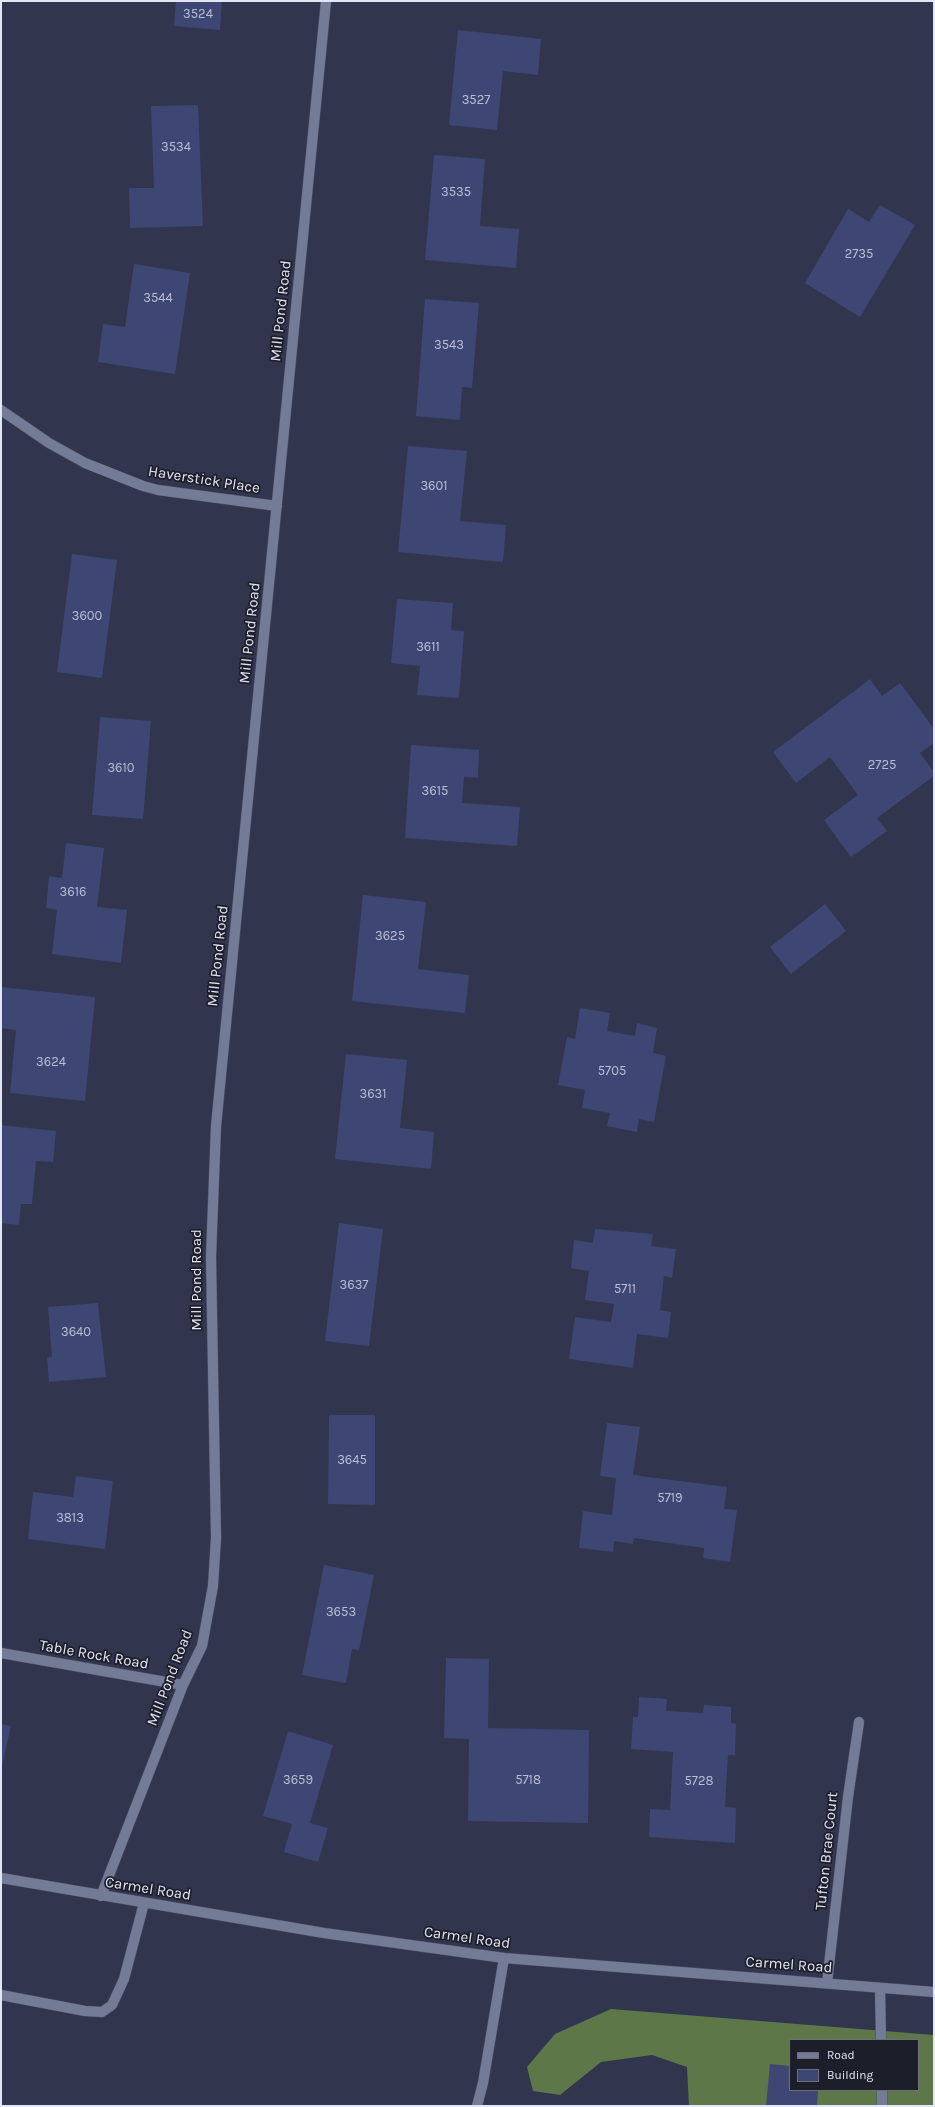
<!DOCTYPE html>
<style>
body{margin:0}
#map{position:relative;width:935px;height:2107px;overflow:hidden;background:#31364e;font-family:Karla,sans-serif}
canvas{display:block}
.frame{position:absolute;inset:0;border:2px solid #e3e6f6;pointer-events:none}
.legend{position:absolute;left:789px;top:2039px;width:130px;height:52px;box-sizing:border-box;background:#1c1e29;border:1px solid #6c6e7b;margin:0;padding:5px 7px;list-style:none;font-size:12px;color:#e3e6f6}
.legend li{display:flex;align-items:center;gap:8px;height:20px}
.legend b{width:20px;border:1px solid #6c6e7b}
</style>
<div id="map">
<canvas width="935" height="2107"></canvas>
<div class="frame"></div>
<ul class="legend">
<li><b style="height:5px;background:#747b96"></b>Road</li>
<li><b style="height:11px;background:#3e4673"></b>Building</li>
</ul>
</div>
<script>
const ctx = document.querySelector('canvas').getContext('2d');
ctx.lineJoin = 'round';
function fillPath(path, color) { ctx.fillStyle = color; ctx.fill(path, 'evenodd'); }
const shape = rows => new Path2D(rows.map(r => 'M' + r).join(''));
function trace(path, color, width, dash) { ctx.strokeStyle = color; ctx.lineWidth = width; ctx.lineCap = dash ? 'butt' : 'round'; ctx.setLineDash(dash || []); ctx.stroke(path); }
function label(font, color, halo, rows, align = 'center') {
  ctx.font = font + ' Karla,sans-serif'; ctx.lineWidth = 3.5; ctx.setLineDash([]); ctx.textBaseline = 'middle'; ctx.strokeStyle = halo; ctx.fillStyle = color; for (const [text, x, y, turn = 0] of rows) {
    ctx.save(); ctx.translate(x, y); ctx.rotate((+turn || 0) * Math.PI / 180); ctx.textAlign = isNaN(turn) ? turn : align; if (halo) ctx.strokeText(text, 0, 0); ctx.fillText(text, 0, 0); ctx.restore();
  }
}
fillPath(shape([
 [611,2009,934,2035,934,2106,689,2106,687,2067,652,2055,601,2062,560,2095,533,2091,527,2067,555,2034],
 [790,2040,918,2040,918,2090,790,2090]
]), '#5e7749');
fillPath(shape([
 [176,1,222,1,220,30,174,26],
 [458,30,541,39,538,75,503,71,497,130,449,125],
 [198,105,203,226,130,228,129,188,154,188,151,106],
 [434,155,485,159,480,226,519,229,516,268,425,260],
 [880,205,915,225,860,317,805,283,848,209,869,222],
 [134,264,190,273,175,374,98,362,103,324,125,327],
 [425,299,479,303,472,388,462,387,460,420,416,416],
 [408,446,467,451,460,521,506,525,503,562,398,552],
 [72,554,117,560,102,678,57,672],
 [397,599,453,603,451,630,464,631,459,698,417,695,420,666,391,663],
 [870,679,882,696,900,683,934,729,934,743,920,753,934,772,934,776,877,818,887,831,851,857,824,820,858,795,830,757,796,783,773,752],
 [100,717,151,721,143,819,92,815],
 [411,745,479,750,478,778,464,777,462,803,520,807,517,846,405,838],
 [66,843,104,848,97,907,127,910,121,963,52,954,57,910,46,908,49,876,62,878],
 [363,895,426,902,418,969,469,975,465,1013,352,1001],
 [825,904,846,931,791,974,770,947],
 [1,987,95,997,85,1101,10,1093,16,1030,1,1028],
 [580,1008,610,1013,607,1031,635,1036,637,1023,657,1028,653,1053,666,1056,654,1122,639,1119,637,1132,607,1126,610,1113,582,1108,585,1090,558,1085,567,1037,575,1039],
 [346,1054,407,1060,400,1128,434,1132,431,1169,335,1159],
 [1,1125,56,1131,53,1162,36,1161,32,1204,21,1204,19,1225,1,1223],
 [339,1223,383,1229,369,1346,325,1341],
 [595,1229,653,1234,651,1246,676,1249,672,1278,664,1276,660,1310,671,1312,668,1338,637,1334,633,1368,569,1359,575,1317,611,1322,614,1304,585,1300,589,1271,571,1268,574,1240,593,1243],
 [98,1303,106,1377,49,1382,47,1358,52,1357,48,1307],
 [329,1415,375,1415,375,1505,328,1504],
 [607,1423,640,1427,633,1475,727,1487,724,1509,737,1510,730,1562,703,1558,704,1548,634,1538,633,1544,614,1541,613,1552,579,1548,583,1511,612,1515,616,1478,600,1476],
 [76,1476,113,1481,105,1549,28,1539,33,1492,73,1497],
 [324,1565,374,1575,359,1650,352,1649,346,1683,302,1675],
 [446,1658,489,1659,488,1728,589,1730,588,1823,468,1821,469,1739,444,1738],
 [639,1697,667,1699,666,1711,703,1713,704,1705,731,1707,731,1723,736,1724,735,1755,728,1755,725,1807,736,1808,735,1843,649,1837,650,1809,670,1810,673,1752,631,1749,633,1717,638,1717],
 [1,1724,11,1726,2,1766,1,1766],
 [288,1731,333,1745,310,1823,328,1828,318,1862,284,1852,292,1824,263,1816],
 [770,2064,790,2066,790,2090,818,2090,817,2106,766,2106]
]), '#3e4673');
const service = shape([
 [880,1988,881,2040],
 [1,1995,85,2011,102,2012,112,2005,124,1979,144,1903],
 [882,2090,882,2106]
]);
const minor = shape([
 [1,410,49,443,85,463,143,486,158,490,277,506],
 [1,1653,183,1685],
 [101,1896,183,1685,202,1646,213,1586,216,1538,211,1257,216,1126,326,1],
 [827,1983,848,1797,859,1722],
 [477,2106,483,2083,504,1958]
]);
const secondary = shape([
 [1,1878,324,1933,504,1958,934,1992]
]);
trace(service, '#4e5166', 11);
trace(minor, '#4e5166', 11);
trace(secondary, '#4e5166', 11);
trace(service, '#747b96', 10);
trace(minor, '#747b96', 10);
trace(secondary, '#747b96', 10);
label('13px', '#babed5', null, [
 ["3524",198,14],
 ["3527",476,100],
 ["3534",176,147],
 ["3535",456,192],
 ["2735",859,254],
 ["3544",158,298],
 ["3543",449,345],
 ["3601",434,486],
 ["3600",87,616],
 ["3611",428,647],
 ["2725",882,765],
 ["3610",121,768],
 ["3615",435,791],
 ["3616",73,892],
 ["3625",390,936],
 ["3624",51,1062],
 ["5705",612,1071],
 ["3631",373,1094],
 ["3637",354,1285],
 ["5711",625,1289],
 ["3640",76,1332],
 ["3645",352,1460],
 ["5719",670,1498],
 ["3813",70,1518],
 ["3653",341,1612],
 ["3659",298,1780],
 ["5718",528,1780],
 ["5728",699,1781]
]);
label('15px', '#e3e6f6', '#1c1e29', [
 ["Mill Pond Road",281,311,-84],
 ["Haverstick Place",204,480,9],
 ["Mill Pond Road",250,633,-84],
 ["Mill Pond Road",218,956,-84],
 ["Mill Pond Road",197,1280,-90],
 ["Table Rock Road",94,1655,10],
 ["Mill Pond Road",170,1678,-69],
 ["Tufton Brae Court",827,1851,-84],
 ["Carmel Road",148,1889,9],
 ["Carmel Road",467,1938,8],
 ["Carmel Road",789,1965,4]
]);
</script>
